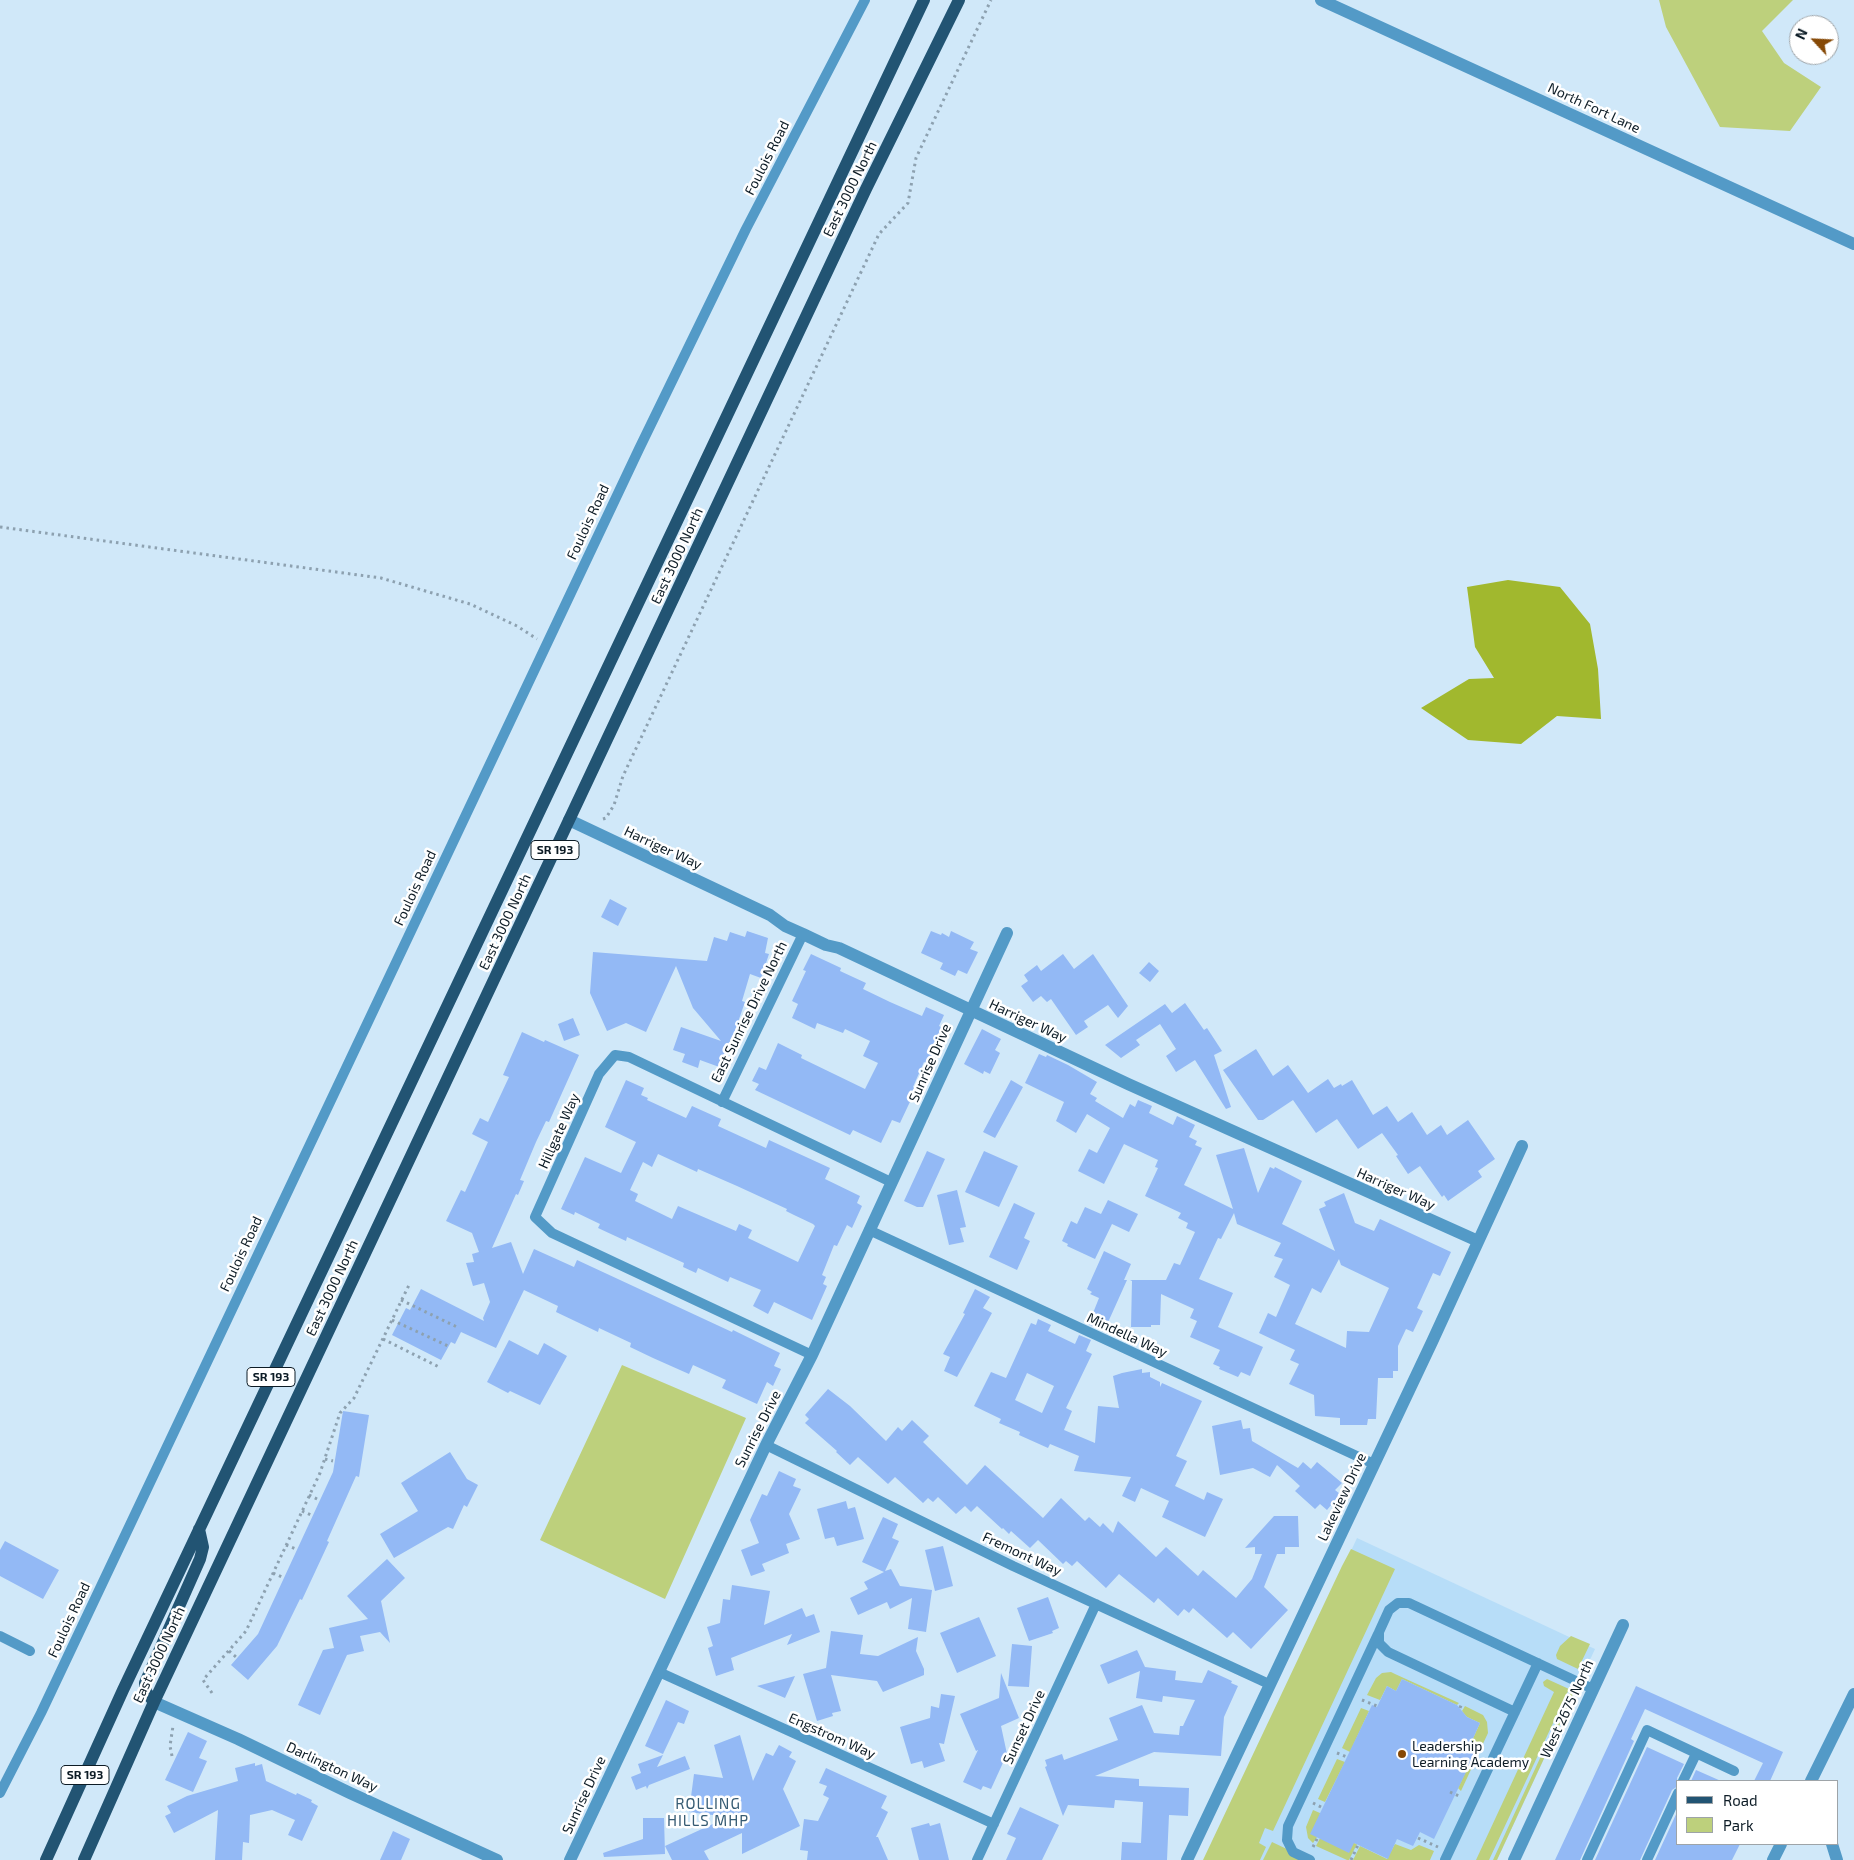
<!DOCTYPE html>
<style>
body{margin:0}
#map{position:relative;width:1854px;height:1860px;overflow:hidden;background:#d0e8f9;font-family:"Exo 2",sans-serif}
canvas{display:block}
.legend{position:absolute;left:1676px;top:1780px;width:162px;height:65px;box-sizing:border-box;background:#fff;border:1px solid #9ea4a8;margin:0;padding:6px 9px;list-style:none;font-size:15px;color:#0d1c26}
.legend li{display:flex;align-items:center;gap:10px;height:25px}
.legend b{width:25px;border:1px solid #9ea4a8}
.north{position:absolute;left:1789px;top:15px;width:50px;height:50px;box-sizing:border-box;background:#fff;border:1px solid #9ea4a8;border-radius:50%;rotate:295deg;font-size:14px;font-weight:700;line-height:20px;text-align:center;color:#0d1c26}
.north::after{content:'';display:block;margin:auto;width:18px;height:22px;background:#864906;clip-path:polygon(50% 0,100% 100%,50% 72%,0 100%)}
</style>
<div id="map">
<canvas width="1854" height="1860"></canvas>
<ul class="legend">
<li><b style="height:6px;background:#225473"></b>Road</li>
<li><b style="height:14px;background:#bdd07c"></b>Park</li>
</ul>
<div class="north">N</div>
</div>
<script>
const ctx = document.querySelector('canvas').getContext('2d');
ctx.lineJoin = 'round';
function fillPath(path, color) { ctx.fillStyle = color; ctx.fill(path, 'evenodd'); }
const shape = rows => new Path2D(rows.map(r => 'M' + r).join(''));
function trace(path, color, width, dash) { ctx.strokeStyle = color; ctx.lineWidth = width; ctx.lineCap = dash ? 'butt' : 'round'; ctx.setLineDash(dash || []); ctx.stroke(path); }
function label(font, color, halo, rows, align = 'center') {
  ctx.font = font + ' "Exo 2",sans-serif'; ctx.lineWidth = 5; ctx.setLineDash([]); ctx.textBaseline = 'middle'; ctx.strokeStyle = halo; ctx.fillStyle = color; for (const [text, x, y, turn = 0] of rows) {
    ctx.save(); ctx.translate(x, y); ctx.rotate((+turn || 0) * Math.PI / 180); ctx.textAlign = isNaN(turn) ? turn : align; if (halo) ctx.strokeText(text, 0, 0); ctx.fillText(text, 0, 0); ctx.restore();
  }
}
fillPath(shape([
 [1357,1538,1595,1649,1497,1860,1208,1860]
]), '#b7ddf8');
fillPath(shape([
 [1659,0,1793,0,1762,31,1784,63,1821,87,1790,131,1720,127,1666,27],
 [622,1365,746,1418,665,1599,540,1540],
 [1351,1549,1395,1569,1273,1831,1265,1828,1259,1843,1266,1847,1260,1860,1203,1860,1342,1566],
 [1571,1636,1590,1644,1578,1669,1557,1659,1556,1655,1560,1646],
 [1391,1672,1395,1674,1459,1703,1457,1705,1402,1679,1396,1691,1387,1686,1380,1700,1367,1695,1376,1678,1382,1673],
 [1547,1679,1569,1689,1489,1860,1476,1860,1554,1692,1544,1686,1543,1682],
 [1571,1691,1573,1696,1497,1860,1493,1860],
 [1465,1706,1483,1715,1487,1722,1488,1733,1461,1791,1458,1788,1477,1749,1470,1745,1480,1723,1467,1717,1462,1711],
 [1361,1708,1369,1711,1350,1752,1342,1748],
 [1337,1759,1345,1762,1325,1802,1318,1799],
 [1313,1810,1320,1813,1317,1837,1313,1843,1308,1838,1306,1827],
 [1320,1838,1354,1843,1357,1844,1349,1860,1347,1860,1316,1846],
 [1272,1842,1310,1860,1263,1860],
 [1395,1844,1411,1850,1419,1845,1434,1851,1430,1860,1353,1860,1360,1846,1387,1859]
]), '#bdd07c');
fillPath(shape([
 [1508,580,1560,587,1590,624,1598,669,1601,719,1557,716,1521,744,1468,740,1421,708,1469,679,1494,678,1475,647,1467,587]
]), '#a1b82e');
fillPath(shape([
 [610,899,627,908,618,926,601,917],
 [747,931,768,938,765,953,769,954,761,978,750,974,742,1001,745,1002,722,1068,700,1060,698,1068,682,1062,685,1054,673,1050,681,1027,721,1041,693,1008,676,966,646,1032,626,1023,607,1031,590,993,593,952,707,961,714,937,727,941,730,932,745,937],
 [931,931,941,935,942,933,949,937,951,931,974,942,970,949,978,952,967,974,958,970,955,976,940,969,943,963,921,953],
 [811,954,841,968,840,971,866,983,863,989,890,1002,922,1016,926,1007,944,1015,939,1026,945,1029,928,1064,924,1062,913,1087,916,1089,900,1123,892,1120,881,1143,853,1130,850,1135,755,1090,759,1084,752,1081,759,1067,766,1070,778,1043,802,1055,801,1058,865,1089,878,1063,863,1056,870,1041,845,1029,843,1033,817,1023,815,1029,792,1018,798,1004,792,1001,806,971,803,970],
 [1063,954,1074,969,1093,954,1128,1006,1118,1018,1108,1005,1084,1021,1088,1027,1076,1035,1051,999,1047,1002,1041,996,1033,1002,1021,986,1028,981,1024,975,1037,965,1041,971],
 [1149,962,1159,971,1150,982,1139,973],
 [1185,1003,1204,1030,1207,1028,1222,1051,1214,1055,1231,1107,1226,1109,1195,1060,1176,1072,1166,1056,1176,1049,1160,1024,1136,1040,1140,1045,1121,1058,1105,1045,1165,1004,1172,1013],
 [573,1018,580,1035,564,1041,558,1024],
 [982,1029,1001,1039,995,1050,1000,1053,990,1074,984,1071,983,1074,964,1064],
 [522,1032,544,1042,545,1040,579,1055,549,1122,546,1121,536,1142,520,1180,524,1181,518,1195,516,1194,492,1248,511,1242,523,1274,534,1249,574,1267,577,1260,732,1332,733,1330,780,1353,774,1366,781,1369,773,1386,767,1382,757,1404,722,1388,726,1380,693,1365,689,1374,653,1358,630,1347,631,1343,599,1328,598,1332,556,1312,558,1306,524,1290,496,1348,461,1332,455,1344,451,1342,441,1360,392,1335,406,1308,410,1310,421,1289,484,1321,483,1318,490,1302,484,1283,473,1286,466,1263,474,1262,472,1254,479,1252,472,1233,446,1221,461,1190,465,1192,488,1142,472,1134,480,1118,488,1122,509,1077,503,1075],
 [1256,1049,1273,1076,1288,1065,1308,1093,1328,1079,1334,1088,1341,1084,1342,1086,1352,1080,1373,1115,1387,1106,1398,1122,1412,1112,1427,1135,1441,1125,1447,1135,1468,1120,1495,1159,1478,1171,1482,1177,1448,1201,1444,1195,1442,1197,1420,1166,1408,1174,1396,1156,1398,1155,1382,1133,1358,1149,1337,1119,1316,1133,1293,1100,1263,1120,1258,1120,1223,1070],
 [1039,1054,1046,1057,1047,1055,1068,1065,1097,1082,1090,1094,1097,1098,1095,1101,1123,1118,1130,1104,1135,1107,1138,1100,1152,1106,1149,1113,1173,1125,1177,1116,1195,1125,1189,1137,1197,1141,1195,1145,1202,1148,1184,1185,1233,1209,1216,1155,1244,1148,1258,1193,1270,1167,1274,1169,1275,1167,1302,1181,1282,1224,1335,1251,1319,1209,1326,1206,1324,1202,1344,1193,1355,1223,1374,1231,1380,1219,1451,1252,1440,1276,1433,1273,1417,1308,1423,1311,1413,1332,1406,1329,1398,1346,1398,1371,1393,1371,1393,1378,1378,1378,1376,1419,1368,1419,1367,1425,1340,1425,1340,1418,1315,1416,1314,1395,1289,1384,1299,1364,1290,1360,1295,1350,1259,1333,1268,1313,1276,1317,1290,1285,1274,1277,1283,1259,1274,1256,1281,1243,1237,1224,1234,1213,1221,1239,1218,1238,1199,1279,1233,1293,1218,1327,1263,1347,1250,1376,1241,1372,1238,1377,1219,1369,1220,1367,1213,1364,1220,1350,1190,1337,1197,1321,1190,1318,1194,1309,1161,1294,1160,1325,1151,1325,1151,1327,1131,1327,1132,1281,1130,1280,1166,1280,1174,1263,1180,1265,1195,1232,1186,1228,1188,1223,1178,1218,1181,1213,1145,1196,1158,1168,1155,1167,1158,1160,1124,1144,1104,1184,1078,1171,1089,1149,1097,1153,1110,1128,1087,1114,1076,1133,1056,1121,1064,1102,1025,1083],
 [1339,1259,1341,1265,1389,1288,1369,1332,1347,1331,1346,1348,1295,1324,1312,1288,1321,1293],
 [626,1080,644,1088,641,1095,648,1098,647,1100,686,1118,692,1106,721,1119,718,1126,766,1148,769,1140,830,1168,825,1179,860,1196,857,1203,862,1206,852,1228,847,1225,837,1246,834,1245,822,1275,826,1277,823,1284,827,1286,812,1320,774,1302,768,1314,753,1306,761,1290,730,1277,728,1282,698,1268,696,1273,683,1267,684,1263,627,1237,626,1241,598,1228,600,1224,575,1212,574,1215,561,1209,585,1157,621,1173,636,1142,605,1127],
 [658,1154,697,1172,698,1169,737,1186,787,1209,786,1211,794,1215,813,1224,815,1226,798,1262,748,1238,752,1230,739,1224,736,1231,678,1206,672,1219,635,1201,638,1194,630,1190,643,1162,652,1167],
 [1011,1080,1023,1087,995,1138,983,1132],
 [927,1151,945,1159,923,1207,917,1207,904,1201],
 [984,1151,1018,1166,999,1207,965,1192],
 [957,1190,966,1227,960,1228,964,1242,949,1245,937,1195],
 [1108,1200,1138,1214,1129,1232,1112,1224,1095,1259,1067,1246,1068,1244,1062,1241,1071,1221,1077,1224,1085,1207,1101,1214],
 [1014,1203,1035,1213,1024,1238,1030,1241,1017,1270,989,1257],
 [1104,1251,1131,1264,1124,1280,1127,1280,1105,1329,1102,1317,1093,1313,1099,1298,1090,1294,1092,1292,1087,1289],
 [975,1289,990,1297,983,1308,992,1313,957,1377,944,1371,950,1357,943,1354,965,1314,963,1313],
 [1088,1315,1099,1320,1096,1328,1085,1322],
 [1038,1319,1051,1325,1048,1331,1075,1344,1079,1335,1091,1340,1086,1351,1092,1354,1066,1408,1072,1411,1064,1430,1095,1443,1098,1406,1119,1408,1113,1376,1122,1373,1142,1369,1142,1373,1150,1372,1150,1377,1160,1382,1160,1387,1162,1383,1202,1401,1176,1456,1187,1461,1175,1486,1204,1500,1207,1492,1223,1499,1205,1537,1162,1517,1169,1501,1141,1488,1135,1502,1122,1496,1131,1477,1074,1471,1079,1456,1050,1444,1048,1448,1019,1435,1020,1432,999,1423,1001,1419,974,1406,991,1372,1006,1378,1031,1323,1036,1325],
 [1027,1373,1054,1386,1042,1413,1015,1400],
 [509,1340,538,1355,544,1343,567,1356,540,1405,510,1391,508,1393,487,1382],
 [828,1389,850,1406,886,1441,898,1427,902,1431,912,1420,929,1436,923,1442,967,1485,985,1465,1043,1518,1061,1498,1085,1521,1089,1517,1100,1527,1103,1523,1113,1533,1118,1521,1156,1557,1166,1547,1198,1576,1203,1570,1236,1598,1252,1579,1262,1554,1255,1554,1255,1547,1245,1548,1274,1516,1298,1516,1299,1547,1285,1547,1285,1554,1277,1554,1264,1587,1288,1610,1251,1649,1233,1632,1227,1638,1193,1608,1189,1613,1184,1609,1178,1616,1158,1598,1154,1603,1119,1574,1106,1588,1077,1561,1072,1566,1066,1561,1063,1564,1038,1540,1030,1548,1011,1531,1009,1534,1003,1528,1002,1529,977,1506,971,1512,965,1506,956,1514,938,1497,933,1502,928,1498,923,1503,895,1477,888,1484,858,1457,850,1465,836,1452,837,1451,805,1423,809,1419,805,1415],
 [343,1411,369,1415,359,1477,356,1476,327,1541,329,1542,302,1600,300,1599,277,1646,248,1680,231,1665,258,1634,333,1472],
 [1241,1420,1243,1429,1250,1428,1252,1441,1298,1468,1303,1462,1311,1469,1317,1462,1342,1483,1335,1490,1340,1494,1327,1510,1320,1504,1315,1509,1295,1491,1300,1486,1277,1465,1270,1477,1253,1468,1220,1475,1212,1426],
 [450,1452,467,1479,478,1485,467,1507,464,1505,453,1529,448,1527,394,1558,380,1534,418,1511,401,1483],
 [779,1471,796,1479,793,1486,801,1489,789,1514,800,1539,786,1544,789,1553,762,1564,765,1571,751,1576,741,1550,759,1543,750,1520,762,1494,767,1496],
 [846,1501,848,1509,855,1507,864,1539,837,1546,834,1537,825,1539,817,1509],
 [883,1517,898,1524,892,1538,899,1541,885,1571,891,1569,900,1586,932,1590,926,1632,908,1629,912,1598,890,1609,887,1602,858,1615,850,1598,868,1589,864,1582,884,1572,862,1562],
 [5,1541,59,1570,43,1599,0,1576,0,1550],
 [943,1546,953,1586,935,1591,925,1550],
 [387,1559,405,1578,381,1601,390,1643,380,1632,360,1636,364,1651,347,1655,320,1715,298,1705,323,1650,334,1648,329,1628,368,1619,347,1596],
 [732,1585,770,1591,764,1625,802,1608,806,1617,814,1614,820,1632,787,1645,792,1634,731,1658,734,1670,716,1676,708,1648,713,1646,707,1627,720,1623,723,1599,730,1600],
 [1048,1597,1059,1628,1052,1631,1053,1633,1029,1641,1017,1608],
 [979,1617,996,1656,957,1673,940,1633],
 [831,1631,863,1635,860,1654,878,1656,918,1637,916,1651,924,1669,924,1675,883,1692,877,1681,831,1675,841,1711,832,1713,833,1716,817,1721,803,1674,826,1668],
 [1012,1644,1032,1646,1029,1687,1008,1686],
 [1137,1650,1145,1667,1176,1671,1175,1680,1202,1683,1208,1670,1232,1681,1231,1683,1238,1686,1224,1717,1221,1756,1154,1752,1095,1776,1139,1779,1139,1786,1189,1788,1188,1816,1169,1815,1167,1860,1121,1860,1122,1842,1141,1843,1143,1802,1115,1800,1114,1808,1068,1805,1063,1816,1045,1767,1047,1766,1045,1760,1062,1754,1064,1760,1118,1740,1109,1718,1142,1705,1154,1733,1179,1735,1180,1726,1183,1726,1195,1700,1163,1696,1162,1702,1136,1698,1140,1671,1108,1684,1100,1665],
 [1001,1673,1019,1718,1001,1726,1007,1754,991,1789,983,1786,981,1790,963,1782,978,1750,976,1751,960,1714,999,1698],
 [795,1676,785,1698,757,1686],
 [1402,1679,1457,1705,1467,1717,1480,1723,1470,1745,1477,1749,1434,1839,1420,1832,1413,1846,1397,1839,1388,1859,1354,1843,1349,1853,1310,1834,1372,1705,1377,1707,1387,1686,1396,1691],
 [1636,1686,1783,1752,1770,1781,1754,1781,1763,1763,1645,1709,1631,1739,1634,1741,1580,1860,1555,1860],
 [941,1694,955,1696,944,1744,939,1743,945,1761,924,1768,922,1761,911,1764,900,1727,930,1718,931,1706,939,1708],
 [666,1700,689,1711,684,1724,678,1722,663,1754,645,1746],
 [188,1732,207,1741,199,1758,207,1761,193,1792,165,1780],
 [740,1735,753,1781,766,1753,773,1756,779,1745,792,1752,789,1757,796,1761,783,1789,800,1826,742,1854,742,1833,704,1851,709,1860,672,1860,665,1846,728,1817,689,1812,694,1774,723,1778,714,1745],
 [1647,1747,1684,1764,1677,1778,1678,1786,1672,1790,1640,1860,1595,1860],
 [663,1755,657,1767,685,1756,690,1769,649,1785,647,1789,646,1786,636,1790,631,1777,641,1773,638,1764],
 [255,1763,255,1766,262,1764,266,1781,296,1795,297,1793,312,1800,311,1802,318,1806,302,1841,288,1835,295,1820,272,1810,250,1815,249,1843,243,1842,242,1860,215,1860,218,1810,174,1833,165,1816,171,1813,167,1806,187,1796,238,1781,235,1768],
 [826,1768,887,1796,881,1808,888,1812,876,1837,878,1837,888,1860,807,1860,808,1851,800,1850,804,1819,818,1821,829,1798,823,1795,827,1786,819,1783],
 [1696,1770,1721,1781,1691,1781],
 [1020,1807,1059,1825,1042,1860,1006,1860,1016,1838,1007,1834],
 [1678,1810,1678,1844,1740,1844,1732,1860,1655,1860],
 [643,1818,664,1818,665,1854,604,1857,603,1853,643,1839],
 [929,1823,930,1826,940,1823,949,1860,919,1860,911,1828],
 [393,1831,410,1839,401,1860,380,1860]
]), '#93b9f5');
trace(shape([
 [0,527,381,578,470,604,517,626,537,639],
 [603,819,606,818,614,805,623,776,879,234,908,203,916,158,991,0],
 [401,1300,457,1327],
 [392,1320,448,1346],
 [383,1339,439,1367],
 [325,1459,333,1461],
 [309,1495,319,1500],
 [302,1511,311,1515],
 [286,1545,296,1549],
 [273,1573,282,1577],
 [229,1651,236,1657],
 [212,1693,203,1680,246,1631,320,1473,340,1413,354,1398,409,1285],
 [1362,1700,1377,1706],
 [1460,1708,1462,1703],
 [1337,1753,1347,1757],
 [172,1756,170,1746,173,1726],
 [1450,1792,1461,1797],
 [1313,1803,1323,1808],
 [1418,1838,1438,1847],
 [1313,1847,1318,1837],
 [1351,1860,1358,1845]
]), '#8da1b0', 3, [2.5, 4]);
trace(shape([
 [722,1102,803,934],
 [869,1230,1374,1464],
 [812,1355,552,1233,535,1217,599,1074,615,1055,629,1057,891,1182],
 [766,1445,1013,1566,1269,1684],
 [0,1636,30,1651],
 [659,1672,994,1824],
 [1515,1712,1388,1652,1379,1643,1379,1632,1389,1610,1398,1603,1409,1603,1593,1689],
 [1683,1781,1696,1754],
 [0,1793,41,1713,639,449,746,229,865,0],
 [977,1860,1096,1604],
 [1310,1860,1293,1852,1287,1840,1288,1826,1378,1634],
 [1445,1860,1538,1663],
 [1587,1860,1647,1730,1734,1771],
 [1647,1860,1678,1793]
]), '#539ac7', 10);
trace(shape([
 [569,820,770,915,785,926,803,934,826,945,839,948,1128,1084,1478,1241],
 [154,1702,238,1739,350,1793,497,1860],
 [1811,1781,1854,1694],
 [1832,1844,1837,1860],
 [570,1860,766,1445,812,1355,1007,933],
 [1187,1860,1432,1342,1522,1146],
 [1514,1860,1623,1625],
 [1773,1860,1781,1844]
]), '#539ac7', 12);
trace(shape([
 [1321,0,1854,244]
]), '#539ac7', 12);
trace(shape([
 [154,1702,146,1692,145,1683,200,1559,203,1547,199,1529],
 [46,1860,123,1690,343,1226,924,0],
 [84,1860,154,1702,866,189,959,0]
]), '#225473', 12);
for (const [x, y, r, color] of [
 [1402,1754,5,"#864906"]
]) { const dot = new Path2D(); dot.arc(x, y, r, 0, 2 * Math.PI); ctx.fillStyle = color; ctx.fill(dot); trace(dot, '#fff', 2); }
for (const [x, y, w] of [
 [555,850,48],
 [271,1377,48],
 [85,1775,48]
]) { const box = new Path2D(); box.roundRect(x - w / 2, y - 9.5, w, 19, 4); ctx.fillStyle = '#fff'; ctx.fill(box); trace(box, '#0d1c26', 1); }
label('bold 12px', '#0d1c26', null, [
 ["SR 193",555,850],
 ["SR 193",271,1377],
 ["SR 193",85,1775]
]);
label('14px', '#0d1c26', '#fff', [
 ["North Fort Lane",1594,108,25],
 ["Foulois Road",767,158,-63],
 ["East 3000 North",850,189,-64],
 ["Foulois Road",588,522,-65],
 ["East 3000 North",677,556,-65],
 ["Harriger Way",663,848,25],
 ["Foulois Road",415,888,-65],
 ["East 3000 North",505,922,-65],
 ["East Sunrise Drive North",749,1012,-64],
 ["Harriger Way",1028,1021,25],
 ["Sunrise Drive",930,1063,-66],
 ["Hillgate Way",559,1131,-66],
 ["Harriger Way",1396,1189,24],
 ["Foulois Road",241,1254,-65],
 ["East 3000 North",332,1288,-65],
 ["Mindella Way",1127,1335,25],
 ["Sunrise Drive",758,1429,-63],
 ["Lakeview Drive",1342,1497,-65],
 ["Fremont Way",1022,1554,25],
 ["Foulois Road",69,1620,-65],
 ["East 3000 North",159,1655,-65],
 ["West 2675 North",1567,1709,-65],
 ["Sunset Drive",1024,1727,-65],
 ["Engstrom Way",832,1736,24],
 ["Darlington Way",332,1767,25],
 ["Sunrise Drive",584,1795,-65]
]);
label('14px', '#0d1c26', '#fff', [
 ["Leadership",1412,1746],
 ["Learning Academy",1412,1762]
], 'left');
ctx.letterSpacing = '1px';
label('15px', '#365b73', '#fff', [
 ["ROLLING",708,1804],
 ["HILLS MHP",708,1821]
]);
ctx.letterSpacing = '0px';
</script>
